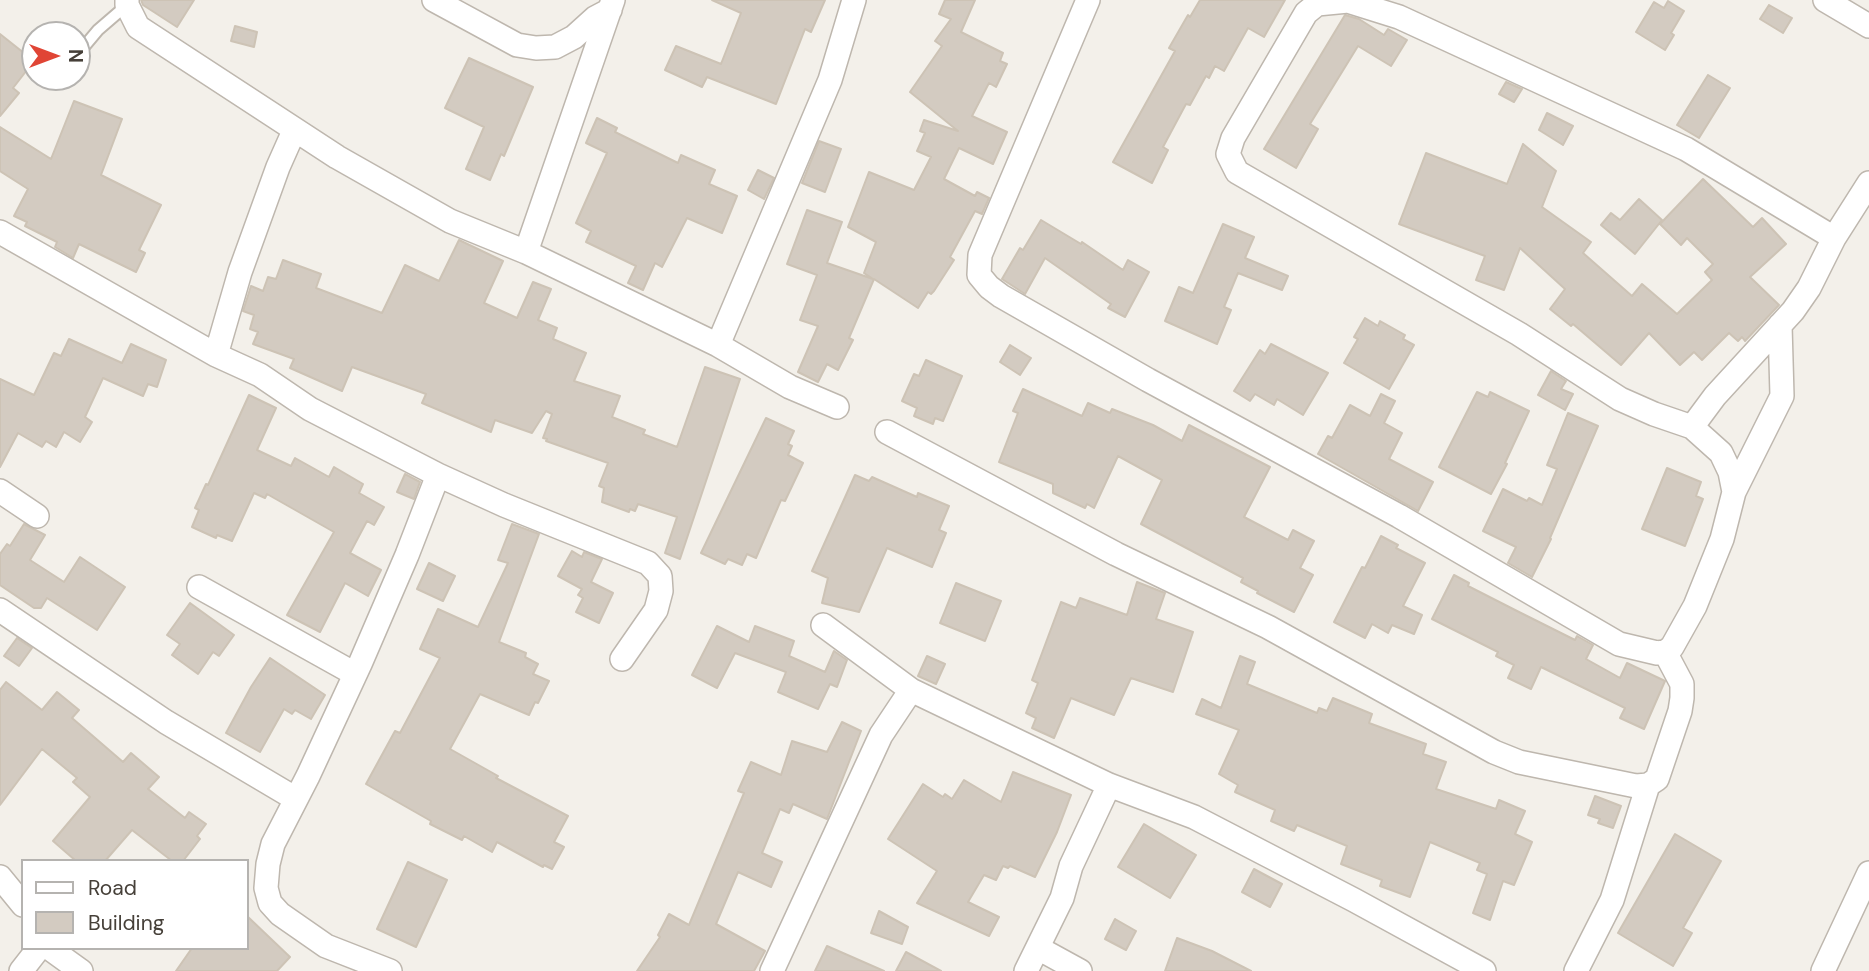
<!DOCTYPE html>
<style>
body{margin:0}
#map{position:relative;width:1869px;height:971px;overflow:hidden;background:#f3f0ea;font-family:"DM Sans",sans-serif}
canvas{display:block}
.legend{position:absolute;left:21px;top:859px;width:228px;height:91px;box-sizing:border-box;background:#fff;border:2px solid #b5b3b0;margin:0;padding:9px 12px;list-style:none;font-size:21px;color:#464039}
.legend li{display:flex;align-items:center;gap:14px;height:35px}
.legend b{width:35px;border:2px solid #b5b3b0}
.north{position:absolute;left:21px;top:21px;width:70px;height:70px;box-sizing:border-box;background:#fff;border:2px solid #b5b3b0;border-radius:50%;rotate:90deg;font-size:19px;font-weight:700;line-height:28px;text-align:center;color:#464039}
.north::after{content:'';display:block;margin:auto;width:24px;height:32px;background:#e04535;clip-path:polygon(50% 0,100% 100%,50% 72%,0 100%)}
</style>
<div id="map">
<canvas width="1869" height="971"></canvas>
<ul class="legend">
<li><b style="height:9px;background:#fff"></b>Road</li>
<li><b style="height:19px;background:#d3cbc1"></b>Building</li>
</ul>
<div class="north">N</div>
</div>
<script>
const ctx = document.querySelector('canvas').getContext('2d');
ctx.lineJoin = 'round';
function fillPath(path, color) { ctx.fillStyle = color; ctx.fill(path, 'evenodd'); }
const shape = rows => new Path2D(rows.map(r => 'M' + r).join(''));
function trace(path, color, width, dash) { ctx.strokeStyle = color; ctx.lineWidth = width; ctx.lineCap = dash ? 'butt' : 'round'; ctx.setLineDash(dash || []); ctx.stroke(path); }
const building = shape([
 [141,0,194,0,177,27,143,5,141,0],
 [712,0,825,0,811,32,805,29,776,104,707,77,702,87,665,70,676,46,721,64,741,13,712,0],
 [945,0,975,0,961,32,1003,53,1000,61,1007,64,996,87,989,83,972,116,1007,132,993,164,959,148,944,179,975,196,977,192,989,198,982,214,975,211,950,257,954,260,934,291,931,294,928,292,918,308,874,279,849,338,853,340,838,370,827,364,818,382,798,372,818,326,800,320,817,275,787,264,807,210,842,222,827,263,873,279,864,273,876,242,848,227,869,172,914,190,931,157,917,151,925,133,920,131,924,120,958,131,910,92,942,46,935,41,951,19,939,14,945,0],
 [1200,0,1285,0,1264,37,1248,28,1224,71,1215,66,1209,78,1206,76,1190,105,1186,104,1163,147,1168,150,1152,183,1113,162,1175,51,1169,48,1188,15,1190,17,1200,0],
 [1668,1,1684,11,1671,33,1674,35,1665,50,1636,32,1654,2,1664,8,1668,1],
 [1769,5,1792,18,1783,33,1760,19,1769,5],
 [1345,15,1359,19,1384,35,1388,29,1407,40,1391,66,1358,46,1310,124,1318,129,1296,168,1264,149,1345,15],
 [235,26,257,32,254,47,231,41,235,26],
 [0,34,34,61,13,88,19,93,0,116,0,34],
 [469,58,533,87,504,156,501,154,490,180,466,169,484,127,445,108,469,58],
 [1708,75,1730,88,1699,138,1677,125,1708,75],
 [1506,82,1522,89,1514,102,1499,94,1506,82],
 [74,101,122,119,101,175,161,205,139,250,145,253,136,272,79,244,73,258,55,247,57,242,25,226,27,222,14,216,28,189,0,171,0,127,51,159,74,101],
 [1547,113,1573,126,1563,145,1539,130,1547,113],
 [597,118,617,128,615,132,678,163,681,155,715,170,709,184,737,196,722,233,687,218,662,267,655,263,643,290,628,283,636,266,586,242,591,231,576,223,607,153,586,143,597,118],
 [819,141,841,149,825,192,802,183,819,141],
 [1523,144,1556,171,1542,207,1591,242,1583,253,1632,296,1642,284,1677,314,1712,280,1705,272,1713,264,1687,238,1681,245,1660,224,1703,179,1753,227,1762,218,1786,244,1750,277,1779,305,1745,341,1742,337,1738,341,1729,333,1702,360,1694,352,1680,365,1649,333,1621,365,1573,324,1571,326,1550,309,1565,289,1520,248,1504,290,1476,280,1485,256,1399,224,1426,153,1507,184,1523,144],
 [758,170,774,178,764,199,748,190,758,170],
 [1639,199,1662,220,1635,254,1601,225,1611,213,1620,220,1639,199],
 [1041,220,1081,244,1082,242,1123,270,1128,260,1149,272,1125,317,1108,308,1111,304,1045,258,1025,294,1002,279,1020,248,1023,250,1041,220],
 [1223,224,1254,237,1245,258,1288,276,1282,290,1238,273,1224,307,1231,310,1217,344,1165,321,1179,287,1193,293,1223,224],
 [459,240,503,261,484,303,517,318,533,282,551,289,538,320,557,328,553,339,586,353,574,381,620,396,612,417,645,430,643,434,677,447,705,367,740,379,680,559,665,553,677,517,638,504,635,511,630,509,629,512,602,502,604,488,599,486,608,463,546,441,547,439,543,438,552,414,546,411,532,433,495,420,491,432,422,403,426,394,352,367,342,391,290,368,294,359,253,344,258,332,250,329,254,315,243,311,251,286,263,291,268,277,276,279,283,260,321,274,316,288,382,313,405,265,439,281,459,240],
 [1365,318,1378,326,1380,321,1405,335,1403,339,1414,345,1389,389,1344,363,1358,339,1354,337,1365,318],
 [69,339,122,363,131,344,166,360,157,387,148,384,143,396,103,378,85,417,92,422,80,442,64,432,56,447,46,441,42,447,18,433,0,467,0,379,34,395,54,353,61,356,69,339],
 [1271,344,1328,373,1303,415,1277,399,1274,405,1255,394,1250,401,1234,391,1260,350,1265,354,1271,344],
 [1010,345,1031,358,1020,375,1000,362,1010,345],
 [926,360,962,376,943,421,935,418,933,424,914,416,917,408,902,401,914,374,919,376,926,360],
 [1551,371,1566,381,1561,389,1573,394,1565,410,1538,395,1551,371],
 [1023,389,1082,416,1088,403,1110,413,1112,409,1153,425,1182,441,1189,425,1270,467,1244,517,1288,540,1293,530,1314,541,1300,568,1313,575,1294,612,1257,593,1258,591,1241,582,1243,578,1141,524,1162,480,1118,456,1094,508,1087,504,1085,508,1053,493,1053,484,999,462,1018,413,1013,411,1023,389],
 [1477,392,1488,397,1490,392,1529,411,1505,463,1507,464,1491,494,1439,467,1477,392],
 [1381,394,1395,401,1384,423,1402,433,1389,459,1433,482,1418,511,1318,454,1328,436,1332,438,1350,405,1370,416,1381,394],
 [249,395,276,408,257,450,291,466,295,458,329,477,334,467,363,484,359,493,384,507,374,525,367,521,350,553,381,570,368,596,345,583,320,632,287,615,334,532,267,494,265,498,254,493,232,541,217,535,216,538,192,527,199,510,195,508,206,484,208,485,249,395],
 [1568,413,1598,426,1550,538,1551,539,1532,577,1508,563,1516,547,1483,531,1503,489,1527,501,1529,498,1542,505,1557,469,1547,465,1568,413],
 [766,418,794,431,788,444,792,446,788,455,803,463,785,501,781,500,756,558,747,554,742,565,728,559,725,564,701,553,766,418],
 [1667,468,1701,482,1696,496,1703,499,1685,546,1642,529,1667,468],
 [405,474,420,482,414,499,397,492,405,474],
 [855,475,869,481,872,477,917,497,918,493,949,506,939,530,946,533,932,567,887,548,859,612,822,603,828,578,812,571,855,475],
 [24,524,45,535,30,560,64,582,80,557,125,587,97,630,47,598,41,608,34,608,0,585,0,554,7,544,10,546,24,524],
 [512,524,539,534,499,642,526,653,525,657,538,664,533,674,549,681,538,703,535,702,529,715,480,694,450,749,498,776,496,778,568,816,554,842,564,847,552,869,544,865,543,867,497,842,492,852,464,836,462,840,430,824,431,821,366,784,395,731,400,733,440,658,420,649,438,609,478,627,508,563,498,560,512,524],
 [1381,536,1398,545,1396,548,1425,563,1403,606,1422,615,1414,634,1392,625,1388,633,1372,624,1365,638,1334,622,1362,567,1365,568,1381,536],
 [572,551,582,557,584,552,602,559,591,582,613,593,599,623,576,612,583,598,578,595,582,589,558,576,572,551],
 [429,563,455,576,443,601,417,589,429,563],
 [1454,575,1469,583,1468,586,1517,611,1575,640,1577,636,1593,645,1586,659,1620,678,1627,663,1665,681,1644,729,1620,718,1625,708,1541,667,1531,689,1508,678,1514,665,1496,656,1498,652,1432,619,1454,575],
 [1137,582,1165,593,1156,619,1193,632,1173,692,1131,678,1114,715,1071,698,1054,738,1032,728,1036,718,1026,713,1038,683,1032,680,1061,602,1076,608,1080,598,1127,615,1137,582],
 [956,583,1001,601,985,641,940,623,956,583],
 [190,603,234,635,219,656,213,652,198,674,172,655,180,644,167,635,190,603],
 [717,626,749,642,755,626,794,641,789,656,825,672,834,651,847,660,837,687,830,684,818,709,778,692,786,672,735,653,717,688,692,675,717,626],
 [17,638,32,648,19,666,4,656,17,638],
 [927,656,945,664,936,684,918,676,927,656],
 [1240,656,1255,662,1247,684,1317,713,1319,708,1327,711,1333,698,1372,714,1369,723,1426,744,1423,754,1446,762,1436,789,1496,809,1499,800,1525,811,1515,834,1532,842,1514,885,1503,881,1490,920,1473,913,1487,874,1477,870,1480,863,1430,842,1410,897,1380,886,1382,880,1341,864,1347,846,1297,825,1294,831,1271,821,1275,810,1235,792,1238,785,1219,774,1239,730,1196,714,1202,699,1221,708,1240,656],
 [270,658,325,695,311,719,295,710,292,714,284,709,260,752,226,733,251,687,270,658],
 [6,682,42,710,57,692,79,710,72,718,123,762,131,753,159,777,148,789,185,818,189,812,206,824,197,836,200,839,183,861,172,861,132,830,105,861,76,861,53,841,90,797,73,782,77,778,42,749,0,805,0,690,6,682],
 [842,722,861,731,827,819,793,804,789,813,780,809,762,853,782,862,771,887,738,872,716,924,765,951,754,971,637,971,660,937,658,935,669,914,689,925,744,793,738,791,751,762,781,775,792,741,827,752,842,722],
 [1013,772,1071,795,1057,832,1035,877,1010,866,1008,868,1003,866,996,880,984,875,968,902,999,917,989,936,917,903,937,871,888,839,923,784,943,797,945,794,952,799,964,780,1001,802,1013,772],
 [1595,796,1621,806,1613,828,1598,823,1600,819,1588,815,1595,796],
 [1144,824,1196,855,1170,898,1118,867,1144,824],
 [1675,834,1721,861,1683,928,1692,933,1673,966,1618,933,1675,834],
 [408,862,447,880,416,947,377,929,408,862],
 [1254,869,1282,884,1270,907,1242,892,1254,869],
 [879,911,908,927,902,944,871,933,879,911],
 [247,916,290,957,277,971,176,971,192,948,247,948,247,916],
 [1115,919,1136,931,1126,950,1105,939,1115,919],
 [1177,938,1212,951,1251,971,1165,971,1177,938],
 [827,946,884,971,815,971,827,946],
 [906,952,941,971,896,971,906,952]
]);
fillPath(building, '#d3cbc1');
trace(building, '#cdc3b5', 2);
const service = shape([
 [77,55,98,30,127,5]
]);
const minor = shape([
 [127,0,127,5,138,27,337,157,450,221,526,252,718,345,790,387,837,407],
 [434,0,517,45,536,48,555,47,574,37,595,18,610,10],
 [1088,0,980,255,979,275,989,287,1001,296,1148,380,1399,516,1619,644,1657,653,1665,652,1672,647,1695,606,1722,539,1734,492,1730,472,1721,453,1692,427,1715,396,1793,311,1809,288,1834,238,1869,183],
 [1825,0,1869,26],
 [0,232,216,355,260,375,310,409,438,475,504,505,648,563,660,576,661,591,656,610,622,659],
 [526,252,613,0],
 [718,345,830,80,854,0],
 [216,355,240,272,278,167,294,131],
 [1692,427,1654,414,1620,399,1519,334,1237,172,1228,154,1233,138,1306,13,1317,4,1348,1,1399,17,1686,149,1834,238],
 [887,432,1116,554,1268,627,1494,752,1519,762,1636,786,1648,785,1657,779,1680,711,1682,698,1682,684,1665,652],
 [0,491,37,516],
 [1734,492,1782,396,1780,325],
 [199,587,355,674],
 [0,610,166,722,296,799],
 [823,625,911,690],
 [0,877,23,905],
 [49,948,81,971],
 [1038,948,1080,971],
 [21,971,39,948],
 [390,971,326,946,280,914,270,903,266,888,268,864,273,844,308,776,360,664,407,555,438,475],
 [772,971,881,735,911,690,1109,785,1194,817,1354,900,1484,971],
 [1026,971,1062,898,1071,866,1109,785],
 [1576,971,1612,900,1648,785],
 [1823,971,1869,873]
]);
trace(service, '#beb7ae', 14);
trace(minor, '#beb7ae', 26);
trace(service, '#fff', 10);
trace(minor, '#fff', 23);
</script>
